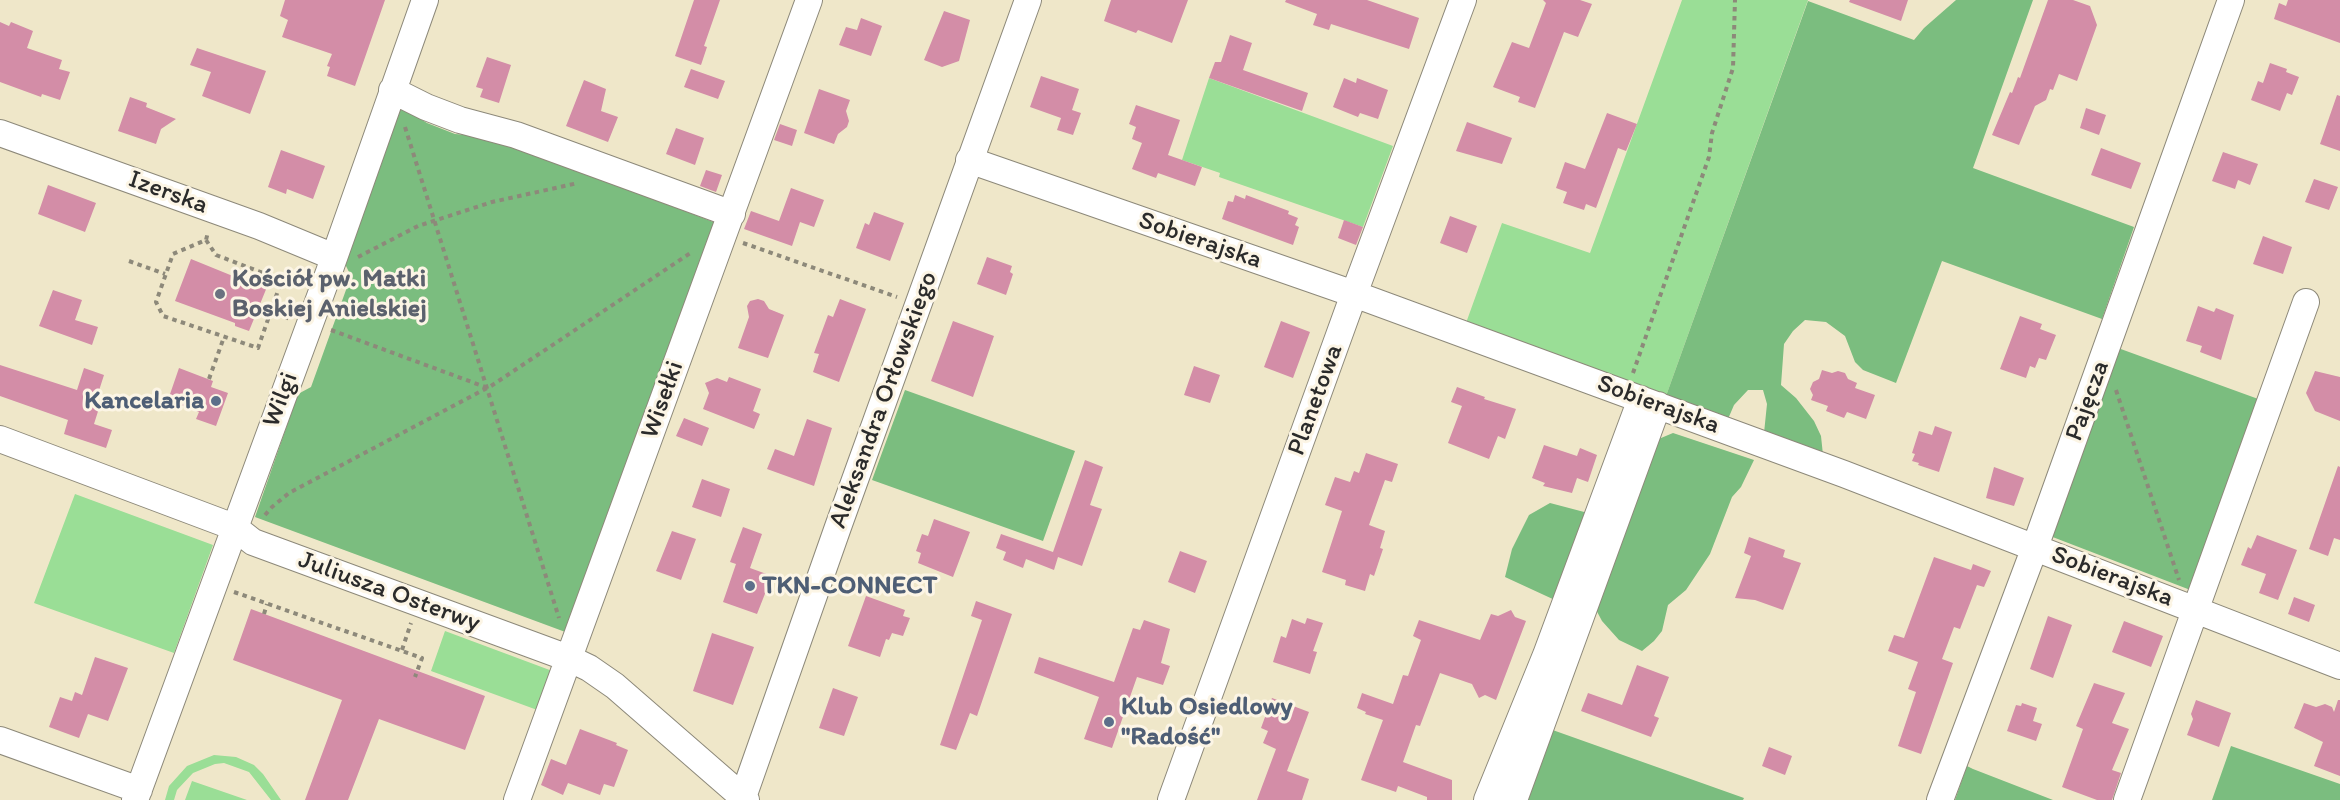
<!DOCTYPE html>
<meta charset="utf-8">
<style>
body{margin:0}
canvas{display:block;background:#efe7c9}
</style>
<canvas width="2340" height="800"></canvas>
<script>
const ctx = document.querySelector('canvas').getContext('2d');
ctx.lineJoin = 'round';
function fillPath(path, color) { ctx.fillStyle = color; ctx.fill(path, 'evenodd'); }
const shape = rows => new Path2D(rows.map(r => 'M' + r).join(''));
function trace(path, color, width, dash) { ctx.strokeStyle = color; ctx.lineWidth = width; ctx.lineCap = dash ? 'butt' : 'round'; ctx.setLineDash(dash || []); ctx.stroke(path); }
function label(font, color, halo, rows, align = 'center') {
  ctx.font = font + ' Itim,sans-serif'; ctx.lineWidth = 6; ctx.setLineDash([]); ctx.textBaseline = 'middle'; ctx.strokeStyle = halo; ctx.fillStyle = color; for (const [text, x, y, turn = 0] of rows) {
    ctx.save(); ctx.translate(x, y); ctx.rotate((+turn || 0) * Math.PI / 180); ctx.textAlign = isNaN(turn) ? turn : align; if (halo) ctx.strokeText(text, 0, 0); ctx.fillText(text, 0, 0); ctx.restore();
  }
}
fillPath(shape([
 [1682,0,1808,0,1666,396,1466,323,1502,223,1590,253],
 [1209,78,1393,146,1363,227,1219,177,1220,173,1182,160],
 [75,494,213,545,174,653,34,603],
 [445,631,555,672,540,711,431,671],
 [214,755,236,757,254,765,263,774,281,800,271,800,249,772,224,763,215,764,193,773,177,790,174,800,165,800,169,786,187,766],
 [192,781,247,800,185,800]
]), '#9ade96');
fillPath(shape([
 [1956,0,2033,0,1973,168,2134,227,2102,319,1942,261,1896,383,1863,370,1855,362,1845,336,1826,322,1805,320,1793,331,1784,344,1781,385,1796,398,1814,421,1821,436,1823,455,1764,433,1767,404,1763,390,1748,390,1734,405,1728,419,1666,396,1808,1,1914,40,1924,28],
 [400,106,427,123,455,134,491,137,716,223,568,633,255,517,298,394,311,387,351,276,343,260],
 [2118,348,2261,400,2193,591,2050,536],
 [905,390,1075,451,1043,541,872,480],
 [1673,433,1754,460,1741,487,1732,497,1710,554,1686,590,1668,605,1662,631,1654,641,1642,651,1619,640,1602,621,1593,604,1649,443],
 [1550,503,1588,513,1557,601,1505,577,1512,549,1529,515],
 [1547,728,1744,798,1743,800,1522,800],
 [2231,746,2340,784,2340,800,2212,800],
 [1967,766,1973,769,2053,800,1955,800]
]), '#7bbd7f');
fillPath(shape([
 [285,0,385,0,355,86,327,76,330,67,327,66,332,54,282,37,288,20,280,16],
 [694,0,720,0,704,46,707,47,701,65,675,56],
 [1111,0,1188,0,1172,43,1138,30,1136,33,1104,21],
 [1286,0,1367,0,1419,18,1409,49,1331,24,1329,30,1313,25,1317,14,1285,2],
 [1543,0,1580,0,1592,4,1578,37,1564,32,1535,108,1518,102,1520,97,1493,87,1512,42,1529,48,1546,3],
 [1850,0,1908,0,1901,21,1849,2],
 [2048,0,2073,0,2090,6,2097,25,2077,81,2059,74,2053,90,2050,89,2046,100,2035,106,2019,145,1992,135,2010,92,2012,93,2018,77,2020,78],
 [2288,0,2340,0,2340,43,2274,19,2279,3,2286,6],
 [944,11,970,20,959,61,942,67,924,60],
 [861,18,882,26,871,56,839,45,846,27,857,30],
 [0,22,9,26,11,22,33,31,27,48,62,60,59,69,70,72,60,100,42,94,41,97,0,82],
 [1230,35,1252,43,1243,70,1308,93,1302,111,1209,78,1215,62,1221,62],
 [197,48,266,71,250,114,202,96,211,72,190,65],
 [487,57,511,65,499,103,480,97,483,89,476,87],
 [2270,63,2287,69,2286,72,2299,77,2292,95,2287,93,2280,111,2251,100,2258,81,2263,83],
 [691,69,725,81,718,99,684,87],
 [1041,76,1079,89,1072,110,1081,113,1073,135,1057,130,1061,118,1030,107],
 [1344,78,1356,83,1357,78,1388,90,1378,119,1360,113,1358,117,1333,107],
 [584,80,606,89,601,111,618,117,608,142,566,126],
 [819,89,850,100,846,111,849,121,847,127,838,134,834,144,804,133],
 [2337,95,2340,96,2340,151,2320,144],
 [130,97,147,103,146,107,176,119,161,129,156,144,118,131],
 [1136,105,1180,120,1168,155,1202,167,1195,186,1158,173,1156,178,1132,169,1142,143,1132,139,1136,127,1129,124],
 [2086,108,2106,115,2099,135,2080,128],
 [1607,113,1637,124,1626,151,1618,148,1596,208,1586,204,1584,210,1563,203,1567,192,1556,188,1565,162,1585,169],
 [1467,122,1512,138,1502,164,1456,151],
 [780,124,797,130,792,146,774,140],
 [676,128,704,138,695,165,666,154],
 [2101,148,2141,163,2131,189,2091,175],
 [281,150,325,166,313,199,287,189,286,194,268,187],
 [2223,152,2258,164,2250,185,2238,180,2235,189,2212,181],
 [706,170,722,175,716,192,700,186],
 [2314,179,2338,187,2329,210,2305,202],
 [48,185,96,203,85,232,38,214],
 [791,188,824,200,814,227,800,222,792,246,744,229,751,211,779,221],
 [1235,195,1245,199,1246,195,1289,211,1288,214,1298,218,1295,225,1299,227,1293,245,1222,219,1228,201,1233,202],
 [874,212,904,223,890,261,856,248,865,223,869,225],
 [1450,216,1477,226,1467,253,1440,243],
 [1344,220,1363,227,1356,245,1338,238],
 [2263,236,2292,247,2283,274,2253,264],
 [987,257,1012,266,1010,272,1013,274,1006,295,977,284],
 [191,259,250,283,251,281,267,287,249,331,235,326,235,323,175,301],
 [53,290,82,300,75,320,98,327,92,345,39,326],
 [758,299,764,301,769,309,784,315,768,358,738,348,749,317,747,306,750,301],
 [840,299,866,309,839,382,813,372,819,354,814,353,828,315,833,317],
 [2198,306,2214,312,2216,308,2234,315,2221,360,2200,352,2202,346,2186,341],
 [2020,316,2042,324,2040,329,2056,335,2046,360,2039,358,2035,368,2030,366,2026,378,2000,369],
 [953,321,994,336,973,397,931,381],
 [1281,321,1310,332,1293,378,1264,367],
 [0,365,77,390,84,368,104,375,95,403,100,405,94,424,112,430,106,448,64,434,68,420,0,396],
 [1194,366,1220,375,1210,403,1184,395],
 [179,368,213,381,211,387,228,393,216,426,196,419,199,412,168,400],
 [1822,370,1832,373,1838,371,1845,373,1848,379,1857,383,1855,388,1875,395,1866,419,1847,412,1844,418,1826,411,1828,406,1811,400,1813,395,1810,389,1813,382,1819,379],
 [2315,371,2340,377,2340,421,2315,411,2306,393],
 [729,377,761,389,753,411,760,414,754,429,703,409,709,393,705,383,717,378,727,382],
 [1457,387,1485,397,1484,399,1516,409,1505,439,1498,436,1489,459,1448,443,1462,406,1451,402],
 [684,418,709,428,702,446,676,436],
 [807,419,832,428,814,486,767,469,775,449,794,456],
 [1935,426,1952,432,1939,472,1918,465,1919,463,1912,461,1915,454,1912,453,1919,431,1932,435],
 [1544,445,1577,456,1580,448,1597,455,1588,482,1577,478,1572,493,1543,486,1545,483,1532,478],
 [1366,453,1398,464,1392,482,1385,480,1369,525,1385,531,1380,548,1383,549,1374,576,1370,574,1365,591,1345,585,1346,580,1322,572,1342,511,1325,505,1335,477,1350,482,1354,471,1359,473],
 [1085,460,1103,467,1090,505,1102,509,1082,566,1058,557,1054,570,1026,559,1023,568,1003,560,1006,552,996,548,1001,534,1053,552],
 [2338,466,2340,467,2340,540,2334,538,2328,556,2309,549],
 [1994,467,2024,478,2014,506,1986,498],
 [702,479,730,489,721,517,692,507],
 [934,519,970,532,953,577,918,563,921,553,916,551,922,534,928,536],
 [743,527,762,534,750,568,772,576,757,614,723,602,736,564,730,562],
 [672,531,696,539,681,580,656,571],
 [2257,535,2297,550,2278,600,2259,593,2266,574,2241,565,2248,547,2251,549],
 [1749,537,1785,550,1783,557,1801,563,1783,610,1755,600,1735,598,1751,556,1744,553],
 [1180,551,1207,561,1195,593,1168,582],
 [1934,557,1971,570,1973,564,1991,571,1984,587,1977,585,1960,629,1954,627,1942,659,1953,663,1921,754,1898,746,1916,692,1908,689,1918,662,1888,651,1894,635,1904,638],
 [866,596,905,610,903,616,910,618,903,636,892,633,889,640,886,639,880,657,848,646],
 [2294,597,2315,605,2309,622,2288,614],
 [976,601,1012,614,977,716,970,713,956,750,940,745,982,620,971,616],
 [251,609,485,696,465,750,379,719,348,800,305,800,342,700,233,660],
 [1511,610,1515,617,1526,621,1496,700,1485,695,1479,698,1472,684,1440,673,1420,726,1416,725,1403,762,1452,780,1452,800,1427,800,1427,797,1398,786,1396,792,1361,780,1383,720,1365,714,1366,712,1357,708,1362,693,1393,704,1403,675,1408,676,1421,640,1413,636,1419,620,1480,640,1491,614,1498,616],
 [2048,616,2072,625,2053,678,2030,669],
 [1307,618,1323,623,1313,651,1317,652,1310,674,1273,662,1281,636,1286,638,1292,619,1305,624],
 [1144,620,1170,629,1161,663,1170,666,1163,685,1137,677,1112,748,1084,739,1099,697,1034,673,1039,657,1114,682,1133,628,1140,630],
 [2124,621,2163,636,2151,667,2112,652],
 [712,633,754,647,733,705,693,691],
 [95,657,128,668,108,721,88,714,79,738,49,727,60,697,72,701,75,692,82,695],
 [1637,665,1669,677,1654,716,1659,718,1651,737,1581,711,1588,693,1622,705],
 [2094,683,2125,693,2112,723,2129,729,2112,770,2121,773,2112,800,2097,800,2062,787,2083,729,2076,726],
 [833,688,858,697,844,736,819,728],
 [1272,698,1309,712,1287,771,1309,779,1302,800,1257,800,1276,749,1263,743,1268,731,1261,728],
 [2196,700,2231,713,2219,747,2187,735,2193,719,2191,714],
 [2338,700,2340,700,2340,776,2314,766,2323,742,2294,728,2304,703,2316,707,2325,704,2332,707,2334,712],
 [2022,703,2037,708,2033,721,2042,724,2036,741,2007,731,2016,705,2021,706],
 [580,729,617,743,616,745,628,750,614,787,604,784,600,795,568,783,563,795,541,785,551,759,566,765],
 [1769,747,1792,756,1785,775,1762,766]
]), '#d38da7');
const minor = shape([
 [392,90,426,107,460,120,516,135,732,214],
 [0,133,259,226,334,257],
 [969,160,1354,294,1844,474,2340,666],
 [0,439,234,527,253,542,568,658,589,668,615,686,746,800],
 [0,740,139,790],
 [135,800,329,272,425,0],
 [517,800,809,0],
 [742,800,838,527,1028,0],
 [1171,800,1354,294,1463,0],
 [1487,800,1546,655,1641,399],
 [1514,800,1658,405],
 [1940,800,2035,547,2231,0],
 [2127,800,2306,302]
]);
trace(minor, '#8d897a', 28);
trace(shape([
 [405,127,559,618],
 [206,240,216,255,276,278,280,285,258,348,163,316,156,302,173,254,206,240,208,232],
 [743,243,897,297],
 [358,257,418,226,492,202,578,183],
 [129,261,165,274],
 [259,307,290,319],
 [331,330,488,388,692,252],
 [1633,373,1709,157,1712,133,1733,68,1735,0],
 [209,379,224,337],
 [2116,390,2179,580],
 [265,515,272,507,289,493,487,388],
 [234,592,422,658,415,677],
 [264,614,267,604],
 [402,650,411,623]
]), '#8d897a', 4, [4.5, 4.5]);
trace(minor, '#fff', 26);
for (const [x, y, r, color] of [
 [220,294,6,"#6b7280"],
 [216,401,6,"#5c6f8a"],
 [750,586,6,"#5c6f8a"],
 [1109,722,6,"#5c6f8a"]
]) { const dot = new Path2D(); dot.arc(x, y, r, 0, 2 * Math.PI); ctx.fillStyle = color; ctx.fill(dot); trace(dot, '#fcf5e5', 2); }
label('26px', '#2b2b2b', '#fcf5e5', [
 ["Izerska",168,193,20],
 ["Sobierajska",1200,241,19],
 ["Wilgi",281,400,-69],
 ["Wisełki",663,400,-70],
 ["Aleksandra Orłowskiego",884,400,-70],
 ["Planetowa",1316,400,-70],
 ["Pajęcza",2088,401,-70],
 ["Sobierajska",1658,405,20],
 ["Sobierajska",2112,577,21],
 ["Juliusza Osterwy",389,592,20]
]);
label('bold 26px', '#5b616d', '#fcf5e5', [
 ["Kościół pw. Matki",232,279],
 ["Boskiej Anielskiej",232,309]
], 'left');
label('bold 26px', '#4e5e75', '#fcf5e5', [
 ["Kancelaria",204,401,"right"],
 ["TKN-CONNECT",762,586],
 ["Klub Osiedlowy",1121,707],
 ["\"Radość\"",1121,737]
], 'left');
</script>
